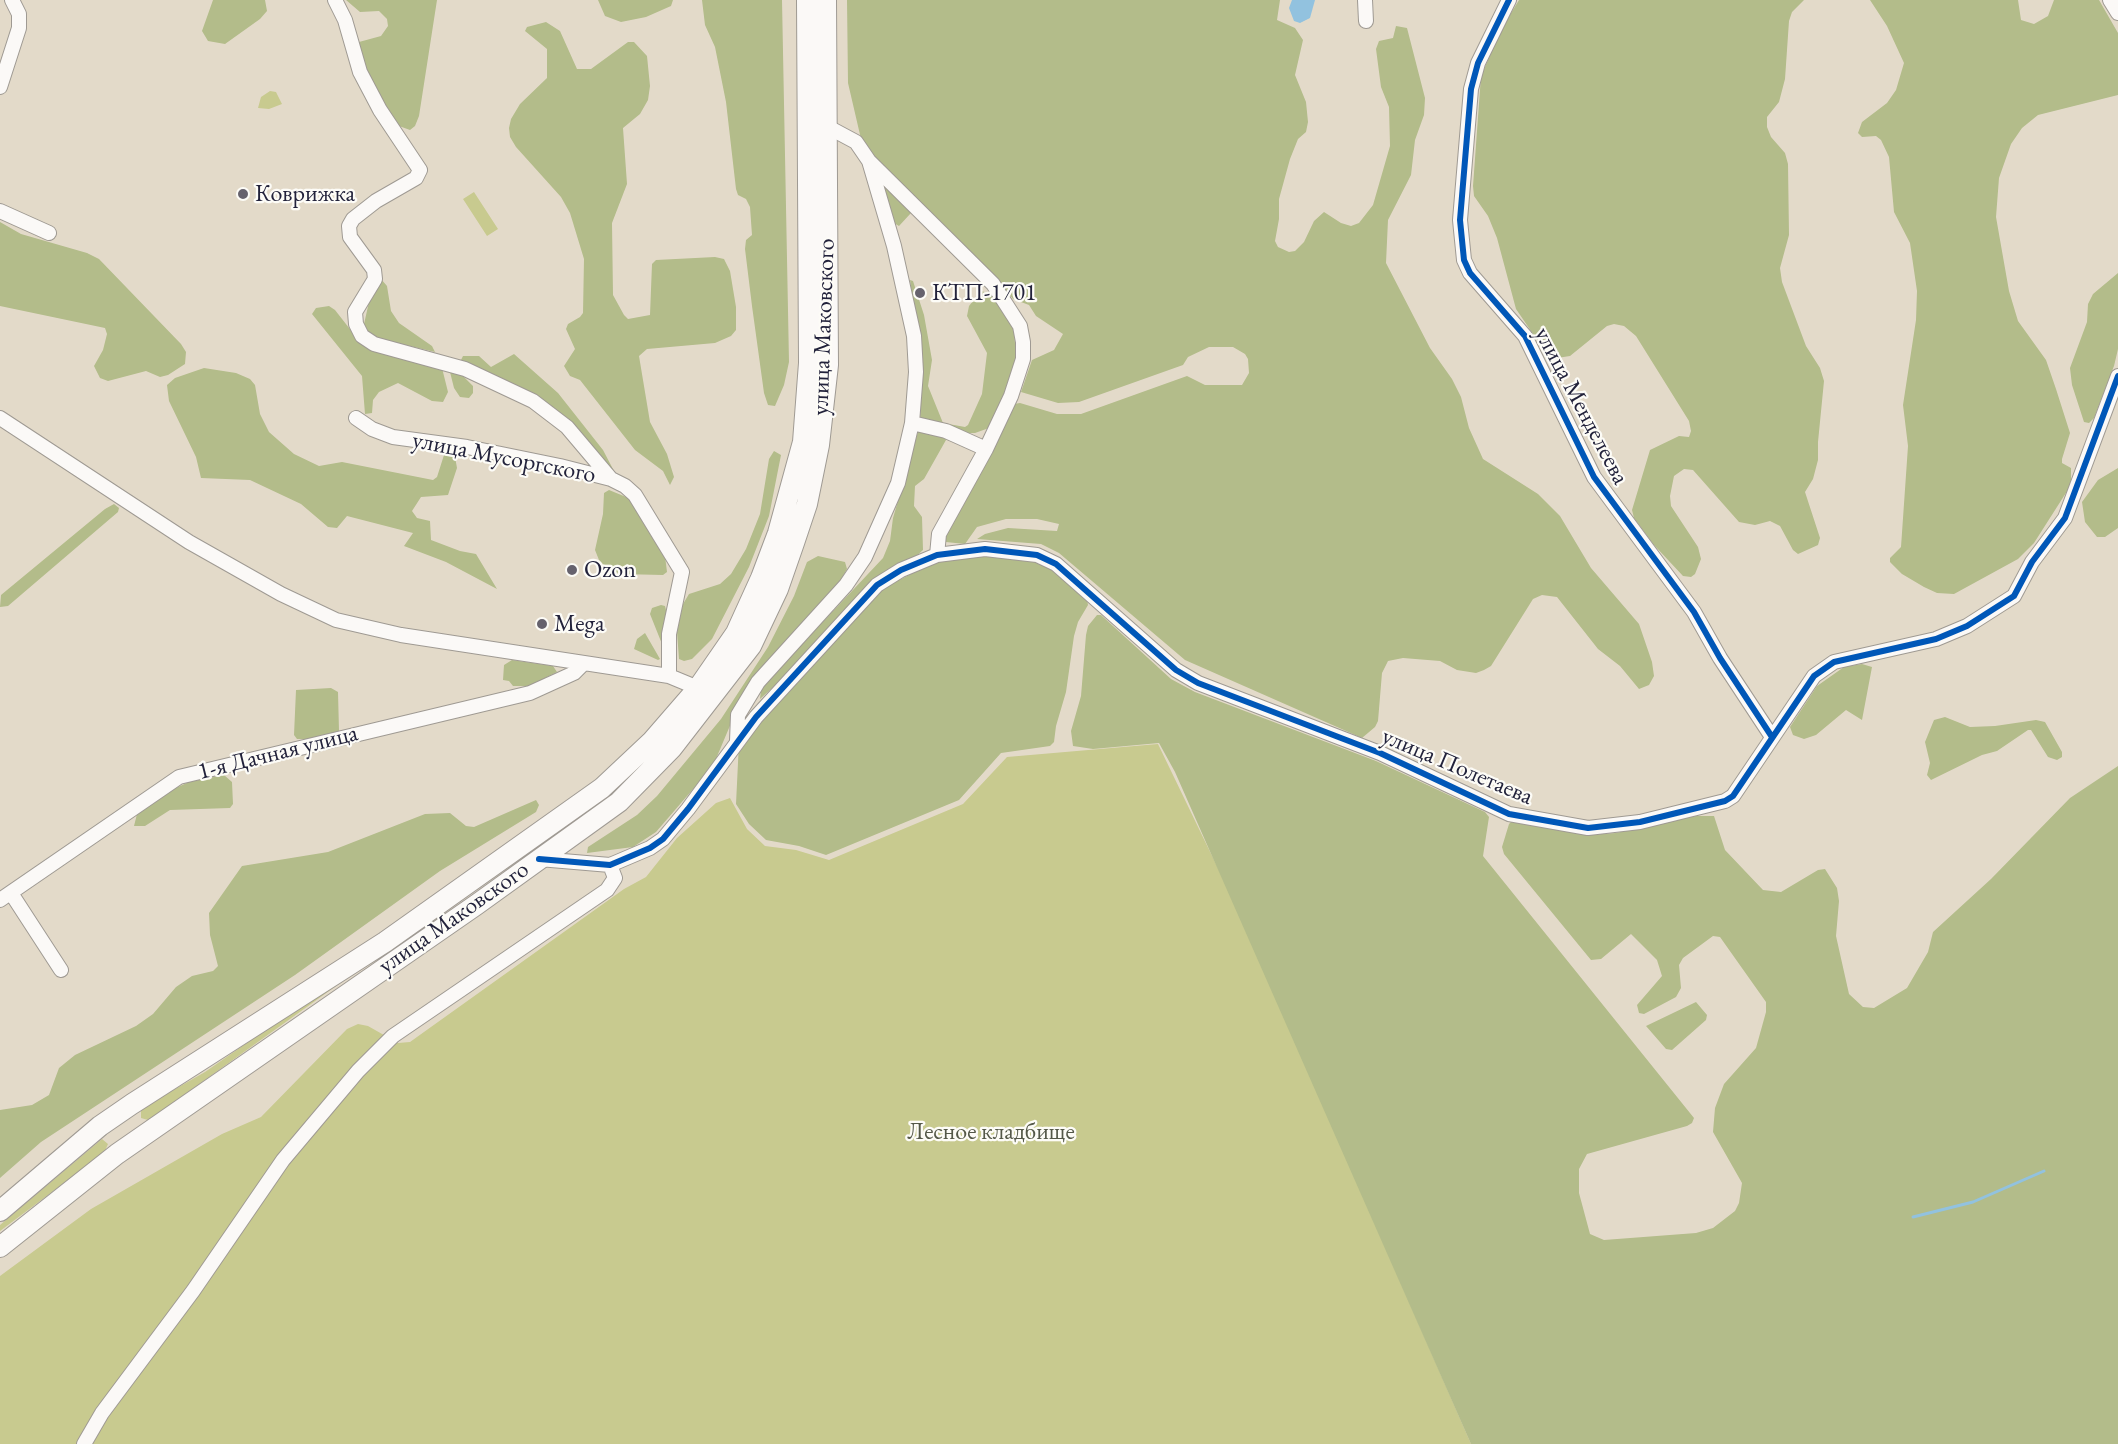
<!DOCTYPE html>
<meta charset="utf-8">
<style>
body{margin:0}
canvas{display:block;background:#e3dac9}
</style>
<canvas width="2118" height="1444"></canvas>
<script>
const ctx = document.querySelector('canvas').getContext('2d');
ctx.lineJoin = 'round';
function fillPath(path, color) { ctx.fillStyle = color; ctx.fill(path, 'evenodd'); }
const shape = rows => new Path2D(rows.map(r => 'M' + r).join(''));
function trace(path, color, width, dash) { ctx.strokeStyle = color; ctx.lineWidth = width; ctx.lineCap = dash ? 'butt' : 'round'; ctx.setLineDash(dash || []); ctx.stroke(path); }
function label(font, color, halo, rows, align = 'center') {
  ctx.font = font + ' "EB Garamond",serif'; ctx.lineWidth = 4.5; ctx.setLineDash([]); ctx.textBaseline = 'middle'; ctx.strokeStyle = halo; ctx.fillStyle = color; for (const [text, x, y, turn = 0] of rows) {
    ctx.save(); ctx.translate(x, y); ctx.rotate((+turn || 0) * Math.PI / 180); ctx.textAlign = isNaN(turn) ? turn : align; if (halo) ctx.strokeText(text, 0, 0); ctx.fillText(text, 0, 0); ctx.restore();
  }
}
fillPath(shape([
 [270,91,276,92,282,104,269,109,258,108,261,97],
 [474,192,498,229,487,236,463,199],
 [1158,744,1242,918,1471,1444,0,1444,0,1276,91,1209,222,1134,261,1117,347,1029,358,1024,368,1026,398,1043,410,1042,624,889,646,877,677,838,716,803,730,798,747,829,765,846,796,850,829,860,963,804,1007,757],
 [357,971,156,1115,148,1120,141,1118,141,1111,149,1104,205,1072,280,1020],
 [102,1139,108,1144,104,1153,0,1231,0,1225]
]), '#c8ca8f');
fillPath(shape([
 [213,0,265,0,267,11,260,19,225,44,208,41,202,31],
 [346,0,437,0,419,116,415,126,410,130,399,126,384,108,367,71,359,42,381,36,388,26,387,19,379,11,360,12],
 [598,0,673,0,671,6,646,17,621,22,605,16],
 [702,0,782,0,789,362,784,385,775,406,768,405,764,393,752,306,745,249,746,240,752,235,750,207,746,199,738,195,736,189,726,102,715,47,705,25],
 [847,0,1280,0,1277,20,1295,28,1303,40,1295,75,1306,102,1308,122,1306,132,1298,139,1290,159,1279,199,1279,219,1275,241,1278,247,1289,252,1295,251,1304,242,1314,221,1324,212,1341,223,1351,226,1359,223,1373,205,1390,146,1389,107,1381,87,1376,49,1379,41,1393,38,1396,26,1407,28,1425,98,1424,115,1415,140,1411,175,1388,220,1386,263,1430,348,1452,379,1461,397,1469,428,1483,459,1538,494,1560,516,1591,568,1639,624,1652,662,1654,676,1649,685,1639,689,1620,666,1598,649,1557,597,1542,595,1533,599,1491,666,1484,670,1476,673,1457,670,1440,661,1403,658,1388,661,1382,673,1378,721,1375,727,1362,738,1185,660,1059,553,1041,544,977,539,985,534,1008,528,1057,531,1059,524,1037,519,1006,519,977,527,965,544,946,542,945,537,1014,404,1020,403,1057,414,1081,414,1187,376,1205,385,1242,385,1249,373,1248,359,1245,354,1233,347,1209,347,1188,357,1183,365,1079,402,1058,403,1021,392,1032,360,1054,350,1063,334,1036,316,1029,305,1013,299,997,280,873,156,861,139,848,83],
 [1519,0,1804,0,1792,12,1789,21,1785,79,1779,102,1767,117,1767,127,1771,137,1785,153,1788,164,1789,235,1780,268,1782,282,1806,346,1820,368,1824,381,1818,442,1818,460,1813,479,1805,492,1820,538,1818,545,1798,554,1793,550,1780,526,1770,521,1755,525,1739,522,1693,470,1684,469,1674,476,1670,496,1671,506,1698,547,1701,559,1695,574,1691,577,1683,576,1654,545,1634,518,1632,510,1650,450,1679,436,1689,437,1691,431,1689,421,1636,336,1624,326,1614,324,1607,326,1570,356,1557,358,1544,350,1516,309,1497,238,1488,216,1474,196,1473,186,1481,76,1502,28],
 [1870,0,2018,0,2021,20,2034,24,2048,16,2054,0,2099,0,2118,33,2118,95,2038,115,2022,128,2011,144,1999,178,1996,217,2009,291,2018,321,2046,360,2056,389,2070,433,2062,459,2062,463,2071,468,2071,485,2034,543,2018,559,1954,594,1937,593,1924,587,1902,574,1890,562,1890,558,1901,547,1908,446,1903,405,1916,320,1917,291,1910,243,1894,212,1889,157,1881,140,1876,136,1862,137,1858,133,1862,122,1887,103,1896,90,1904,63,1887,26],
 [546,22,560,31,577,69,591,69,628,42,634,42,647,56,650,86,648,100,640,114,623,128,627,184,612,223,613,295,624,315,628,319,650,315,652,264,656,260,715,257,724,259,730,271,736,307,736,330,731,336,715,343,647,349,639,356,650,422,667,454,674,477,670,485,663,471,635,450,580,380,570,376,564,366,575,349,566,329,568,324,580,317,583,313,584,259,570,213,561,197,516,147,510,137,509,128,511,119,520,104,547,78,547,49,525,31,527,27],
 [887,183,911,213,899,226,894,223,882,186],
 [0,222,21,234,87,253,99,259,181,344,186,352,185,364,168,375,160,377,146,371,108,381,100,378,94,366,103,350,107,334,105,328,0,306],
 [2118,273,2118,349,2114,366,2094,418,2089,423,2084,422,2072,385,2070,368,2087,322,2088,304,2093,294],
 [381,279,387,286,391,311,399,323,432,346,435,352,368,336,364,324,369,302,379,280],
 [910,280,913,281,924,315,932,360,928,386,943,423,965,427,968,425,982,394,987,353,967,316,969,306,981,291,992,294,1014,328,1016,359,1008,395,989,428,975,433,966,433,920,419,923,371],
 [329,306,335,310,360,342,442,368,448,392,443,402,432,401,398,383,379,392,373,400,372,413,365,414,362,376,312,314,316,308],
 [514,354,558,393,603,450,614,471,526,390,461,360,463,356,479,356,491,367],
 [204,368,236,373,250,379,255,385,260,414,269,432,294,454,319,466,342,462,433,480,437,477,444,455,455,457,457,468,448,495,421,497,412,511,417,518,430,521,431,540,460,551,476,554,497,589,446,562,404,546,413,533,347,516,337,528,328,527,301,504,250,480,201,478,196,457,169,401,167,385,175,378],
 [450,372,460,373,473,386,473,393,469,398,460,397,454,388],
 [923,431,944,435,946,440,924,479,915,486,914,506,922,517,923,550,760,699,761,690,773,675,883,558,890,541,893,518,918,432],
 [774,451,781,455,769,516,749,567,712,639,692,659,684,661,679,659,677,632,683,604,689,594,720,584,731,574,746,549,760,514,769,459],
 [2118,468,2118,528,2105,537,2097,537,2085,522,2082,502,2098,480],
 [609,490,631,499,665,556,667,572,663,575,620,574,605,566,599,560,595,550,603,514,604,493],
 [114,504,119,508,118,512,8,606,0,607,1,595,105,509],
 [992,555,1036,561,1053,570,1087,599,1088,605,1078,622,1074,636,1066,692,1056,726,1054,742,1050,746,1001,753,959,800,826,855,799,846,766,840,749,824,736,804,739,742,878,591,938,560],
 [818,556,845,562,847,569,842,578,737,709,713,766,656,832,633,847,587,853,588,847,637,815,657,796,721,719,768,647,794,596,807,562],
 [661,605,665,606,667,614,662,644,650,614,652,608],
 [1097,615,1101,615,1171,679,1195,692,1376,761,1485,812,1489,817,1483,856,1694,1118,1692,1123,1687,1126,1587,1154,1579,1169,1579,1193,1590,1234,1604,1240,1696,1233,1713,1228,1735,1211,1739,1203,1742,1183,1713,1132,1715,1108,1724,1084,1756,1048,1766,1012,1766,1002,1720,937,1713,936,1683,958,1679,965,1681,988,1676,997,1644,1014,1639,1013,1637,1005,1662,976,1657,960,1631,934,1601,959,1591,960,1504,854,1502,847,1509,824,1511,822,1587,835,1616,833,1696,816,1714,816,1725,850,1763,890,1781,892,1818,870,1825,869,1837,888,1839,901,1836,936,1849,994,1863,1007,1874,1008,1907,988,1928,952,1933,932,1991,879,2070,798,2118,766,2118,1444,1471,1444,1175,772,1159,743,1093,749,1073,746,1071,731,1081,696,1086,635,1088,626],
 [645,633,660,659,658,660,634,649,637,639],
 [512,660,553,666,557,672,529,686,513,686,509,681,503,680,504,665],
 [1862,664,1872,667,1862,720,1846,710,1816,735,1804,739,1793,735,1790,727,1817,686,1844,667],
 [331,688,338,692,339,731,309,739,297,739,294,735,296,690],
 [1945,717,1970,727,1995,726,2036,720,2045,722,2062,752,2062,757,2057,760,2048,757,2031,730,2028,730,1997,751,1982,755,1931,780,1927,775,1930,763,1925,742,1934,720],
 [224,775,232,782,233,804,230,808,170,810,145,826,134,826,137,814,169,791,189,782],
 [536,800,539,805,536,812,440,871,295,975,41,1142,0,1178,0,1110,32,1105,49,1095,59,1068,75,1055,136,1026,153,1014,176,987,192,976,213,971,218,966,210,935,209,913,242,866,328,852,425,814,450,813,466,826,474,827],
 [1696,1002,1707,1015,1706,1020,1672,1050,1666,1049,1646,1026]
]), '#b3bc8a');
fillPath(shape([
 [1292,0,1315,0,1310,18,1300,23,1294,21,1289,8]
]), '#92c2df');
trace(shape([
 [1913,1217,1973,1202,2044,1171]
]), '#92c2df', 3);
const minor = shape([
 [335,0,345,20,360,72,380,110,420,170,416,178,376,201,353,219,349,226,350,237,374,270,375,279,355,312,356,324,362,336,374,344,465,369,533,401,567,427,611,479],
 [1365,0,1366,21],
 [1509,0,1478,63,1471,89,1460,220,1464,260,1470,273,1525,336,1594,477,1694,612,1720,658,1772,737],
 [2110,0,2118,13],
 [0,87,19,28,19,14,12,0],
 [870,162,993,284,1020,326,1023,342,1023,359,1011,396,986,449,939,534,937,555],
 [0,211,49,233],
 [0,418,189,542,281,594,336,620,401,635,669,676,698,688],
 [356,418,372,429,393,437,467,447,560,466,611,479,625,486,635,495,682,572,669,634,669,676],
 [912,423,946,431,986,449],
 [737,741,738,715,758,682,846,585,865,557,898,483,912,423,916,372,914,336,894,246,869,161,856,142,828,127],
 [539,859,610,865,650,848,663,839,688,809,756,717,877,585,901,570,937,555,985,549,1037,555,1056,564,1176,670,1198,683,1380,753,1509,814,1588,828,1640,822,1725,801,1733,796,1814,676,1834,662,1936,639,1967,626,2014,596,2032,562,2065,518,2118,376],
 [11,893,61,970],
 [0,900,179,777,530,693,574,673,583,664],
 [84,1444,102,1413,193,1291,283,1160,358,1071,393,1036,607,890,615,878,610,865]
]);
const highway = shape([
 [0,1211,100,1126,132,1104,385,942,602,788,652,741,698,688,736,633,761,578,778,533,803,442,809,363,807,0],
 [0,1247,117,1154,476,905,619,802,672,748,751,646,778,589,794,543,807,504,819,445,828,365,826,0]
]);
trace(minor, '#9f9a93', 16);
trace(highway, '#9f9a93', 22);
trace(minor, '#fbf9f7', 14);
trace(highway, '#fbf9f7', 20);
trace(shape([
 [1509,0,1478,63,1471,89,1460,220,1464,260,1470,273,1525,336,1594,477,1694,612,1720,658,1772,737],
 [539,859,610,865,650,848,663,839,688,809,756,717,877,585,901,570,937,555,985,549,1037,555,1056,564,1176,670,1198,683,1380,753,1509,814,1588,828,1640,822,1725,801,1733,796,1814,676,1834,662,1936,639,1967,626,2014,596,2032,562,2065,518,2118,376]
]), '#0057b8', 6);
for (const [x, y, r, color] of [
 [243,194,6,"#66626d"],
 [920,293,6,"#66626d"],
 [572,570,6,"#66626d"],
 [542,624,6,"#66626d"]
]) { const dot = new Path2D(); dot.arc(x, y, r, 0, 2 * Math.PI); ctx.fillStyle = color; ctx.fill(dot); trace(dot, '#fdfcf7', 2); }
label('24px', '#22223b', '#fdfcf7', [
 ["Коврижка",255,194],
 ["КТП-1701",932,293],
 ["Ozon",584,570],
 ["Mega",554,624]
], 'left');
label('24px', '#22223b', '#fdfcf7', [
 ["улица Маковского",824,327,-88],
 ["улица Менделеева",1581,406,62],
 ["улица Мусоргского",504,458,11],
 ["1-я Дачная улица",278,753,-14],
 ["улица Полетаева",1457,767,23],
 ["улица Маковского",454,918,-35]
]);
label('24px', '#545848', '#fdfcf7', [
 ["Лесное кладбище",991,1132]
]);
</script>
